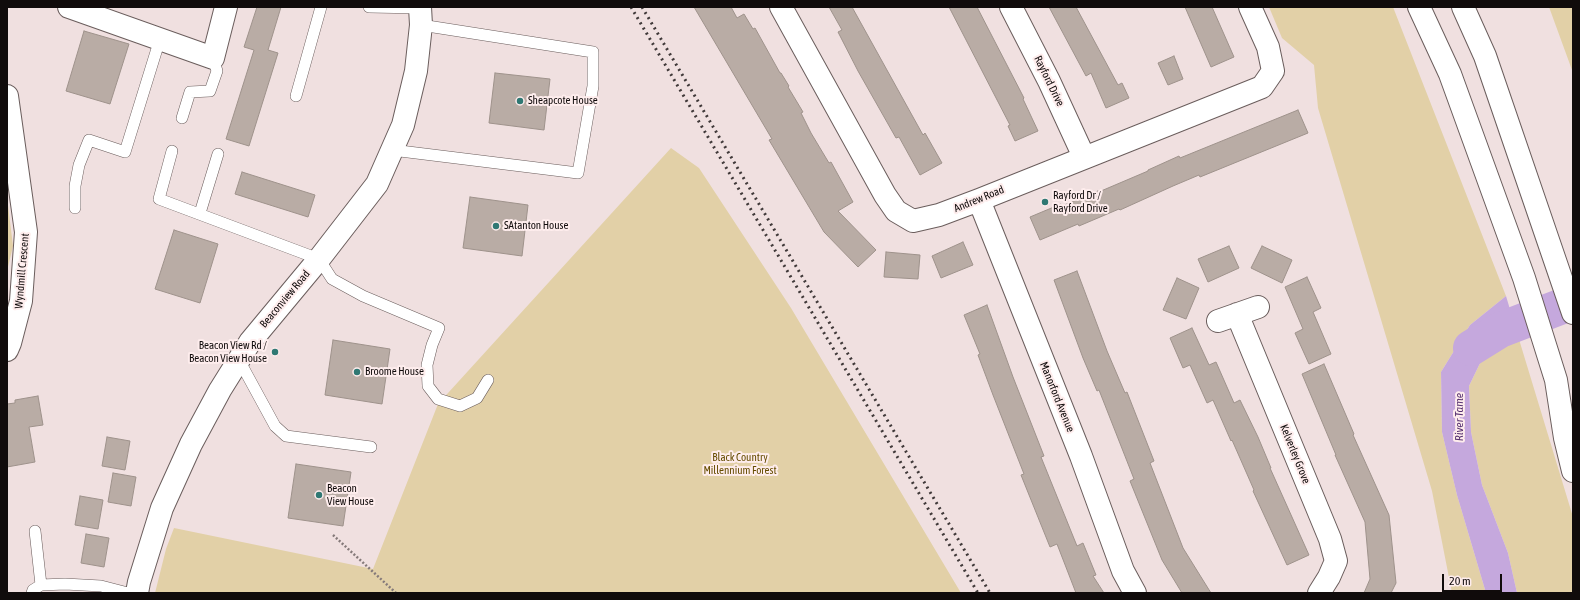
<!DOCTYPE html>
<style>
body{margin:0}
#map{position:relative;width:1580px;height:600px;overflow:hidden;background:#f0e0e0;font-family:"Asap Condensed",sans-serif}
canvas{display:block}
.frame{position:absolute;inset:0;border:8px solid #100b0b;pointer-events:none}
.scale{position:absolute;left:1442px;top:574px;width:60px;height:18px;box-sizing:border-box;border:2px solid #100b0b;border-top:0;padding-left:5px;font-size:12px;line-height:14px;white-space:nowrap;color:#100b0b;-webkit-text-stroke:3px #feeded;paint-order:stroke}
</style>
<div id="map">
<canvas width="1580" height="600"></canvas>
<div class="frame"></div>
<div class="scale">20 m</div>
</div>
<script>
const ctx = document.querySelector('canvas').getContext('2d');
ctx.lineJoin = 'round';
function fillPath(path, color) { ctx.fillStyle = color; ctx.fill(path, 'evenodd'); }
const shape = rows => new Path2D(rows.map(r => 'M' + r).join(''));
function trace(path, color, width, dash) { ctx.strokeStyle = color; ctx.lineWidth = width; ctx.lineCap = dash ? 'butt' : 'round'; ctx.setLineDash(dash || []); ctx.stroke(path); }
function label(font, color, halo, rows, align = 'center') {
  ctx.font = font + ' "Asap Condensed",sans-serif'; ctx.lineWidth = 4; ctx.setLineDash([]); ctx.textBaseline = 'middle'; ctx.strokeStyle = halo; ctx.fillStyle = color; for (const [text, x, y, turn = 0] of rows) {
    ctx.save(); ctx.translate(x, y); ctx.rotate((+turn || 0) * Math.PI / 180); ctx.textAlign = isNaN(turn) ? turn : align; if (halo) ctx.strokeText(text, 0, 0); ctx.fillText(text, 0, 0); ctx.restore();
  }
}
fillPath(shape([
 [1269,7,1393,7,1506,296,1470,325,1441,372,1442,432,1457,495,1486,593,1452,593,1432,491,1318,108,1314,65,1282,38],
 [1549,7,1573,7,1573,70,1572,70],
 [671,148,699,168,791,308,961,593,155,593,166,549,174,528,373,569,438,404],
 [7,197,13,246,7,271],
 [1518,336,1573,517,1573,593,1517,593,1508,553,1482,485,1471,432,1469,386,1483,357]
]), '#e2d0a7');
fillPath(shape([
 [1506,296,1518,336,1483,357,1469,386,1471,432,1482,485,1508,553,1517,593,1486,593,1457,495,1442,432,1441,372,1470,325]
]), '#c5a8dd');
trace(shape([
 [1471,348,1500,330,1573,302]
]), '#c5a8dd', 36);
const building = shape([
 [257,7,281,7,268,50,278,53,249,146,226,139,254,50,244,47,257,7],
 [694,7,731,7,737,18,744,14,753,29,755,28,780,73,781,73,789,86,788,87,803,112,801,113,811,133,829,163,831,162,853,202,838,211,876,250,858,267,824,232,769,140,772,139,694,7],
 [829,7,852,7,923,135,925,133,942,163,920,175,899,137,896,138,858,71,838,32,842,30,829,7],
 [949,7,977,7,1024,98,1023,99,1038,131,1015,141,1008,126,1010,125,949,7],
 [1049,7,1076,7,1118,85,1122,83,1129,98,1106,108,1091,73,1086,76,1049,7],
 [1185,7,1212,7,1234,57,1211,67,1185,7],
 [84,31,129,44,110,104,66,91,84,31],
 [1174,56,1183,79,1168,85,1158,63,1174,56],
 [495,73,550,79,544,130,489,123,495,73],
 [1298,110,1308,133,1200,177,1199,175,1173,186,1120,210,1119,209,1079,226,1078,224,1040,240,1030,217,1061,204,1062,206,1100,190,1101,191,1148,171,1148,170,1179,156,1180,158,1298,110],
 [242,172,315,195,308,217,235,194,242,172],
 [470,197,528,205,522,256,463,248,470,197],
 [174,230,218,244,200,303,155,289,174,230],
 [963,242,973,265,941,278,932,256,963,242],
 [1229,246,1239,268,1208,282,1198,259,1229,246],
 [1262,246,1292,260,1282,283,1251,268,1262,246],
 [886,252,920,255,918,279,884,277,886,252],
 [1077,271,1107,351,1125,393,1127,392,1154,461,1150,463,1183,548,1211,593,1182,593,1162,560,1130,481,1134,479,1099,390,1097,391,1083,358,1054,280,1077,271],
 [1307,277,1321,308,1313,312,1331,354,1309,364,1295,333,1303,329,1285,287,1307,277],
 [1177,278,1199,288,1186,319,1163,310,1177,278],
 [987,305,1013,377,1044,456,1041,457,1077,546,1083,543,1096,575,1093,576,1104,593,1076,593,1057,544,1050,547,1021,475,1024,474,993,395,978,355,980,354,964,315,987,305],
 [1192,328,1209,365,1216,362,1234,403,1240,400,1258,437,1271,468,1270,468,1309,555,1287,565,1253,491,1254,490,1232,440,1231,441,1213,400,1207,403,1190,365,1183,368,1170,338,1192,328],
 [333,340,390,349,382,404,325,395,333,340],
 [1324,364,1354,434,1353,435,1389,515,1396,583,1391,593,1364,593,1370,579,1365,522,1335,455,1336,455,1302,374,1324,364],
 [38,396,43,425,29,427,35,462,7,467,7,404,15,403,15,400,38,396],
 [107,437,130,441,125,470,102,466,107,437],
 [296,464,351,472,343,526,288,518,296,464],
 [113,473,136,477,131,506,108,502,113,473],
 [80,496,103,500,98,529,75,525,80,496],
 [86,534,109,538,104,567,81,563,86,534]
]);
fillPath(building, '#b9aca5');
trace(building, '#9e928b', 1);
const lane = shape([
 [369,7,420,8],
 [296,96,321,7],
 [182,118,190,92,210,91,217,71,213,58],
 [392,150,578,173,593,86,593,52,421,25],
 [172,151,159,199,319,259,332,279,363,296,439,328,432,345,427,365,428,386,438,399,460,406,477,398,488,380],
 [75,208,75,186,79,165,89,140,125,152,160,39],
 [200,213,218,154],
 [239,360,275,426,286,436,371,447],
 [35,531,41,585],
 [32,593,33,590,41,585,65,584,101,586,128,593]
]);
const street = shape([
 [69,7,213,58,226,7],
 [781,7,885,195,896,211,913,221,939,215,979,200,1262,87,1273,71,1268,47,1250,7],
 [1011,7,1049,81,1084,157],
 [7,96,26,232,21,301,10,343,7,350],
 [979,200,1081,456,1123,571,1135,593],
 [1237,314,1330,539,1336,561,1329,577,1319,593],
 [1218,321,1258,307],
 [137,593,139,582,162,508,191,444,220,390,250,342,319,259,377,184,403,125,416,71,421,25,420,7]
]);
const highway = shape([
 [1419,7,1450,74,1524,278,1556,380,1565,438,1573,471],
 [1463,7,1485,56,1573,313]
]);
trace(lane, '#6a5d5c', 12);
trace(street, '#6a5d5c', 24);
trace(highway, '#6a5d5c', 24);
trace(shape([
 [333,535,396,593]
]), '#857a7a', 2.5, [2, 2]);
trace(lane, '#fff', 11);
trace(street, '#fff', 22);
trace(highway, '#fff', 22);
trace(shape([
 [631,7,978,593],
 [642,7,990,593]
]), '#403939', 3, [2, 4]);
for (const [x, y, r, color] of [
 [520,101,4,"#2f7873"],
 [1045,202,4,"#2f7873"],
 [496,226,4,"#2f7873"],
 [275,352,4,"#2f7873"],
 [357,372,4,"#2f7873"],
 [319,495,4,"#2f7873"]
]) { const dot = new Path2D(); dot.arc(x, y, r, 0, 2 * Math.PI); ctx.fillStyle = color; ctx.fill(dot); trace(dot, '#feeded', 1.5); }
label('11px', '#100b0b', '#feeded', [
 ["Rayford Drive",1049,81,64],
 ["Andrew Road",979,199,-22],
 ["Wyndmill Crescent",22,271,-85],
 ["Beaconview Road",285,299,-50],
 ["Manorford Avenue",1057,397,68],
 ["Kelverley Grove",1295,454,68]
]);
label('11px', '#100b0b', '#feeded', [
 ["Sheapcote House",528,101],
 ["Rayford Dr /",1053,196],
 ["Rayford Drive",1053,209],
 ["SAtanton House",504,226],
 ["Beacon View Rd /",267,346,"right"],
 ["Beacon View House",267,359,"right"],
 ["Broome House",365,372],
 ["Beacon",327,489],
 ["View House",327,502]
], 'left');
label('11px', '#654c00', '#feeded', [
 ["Black Country",740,458],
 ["Millennium Forest",740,471]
]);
label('italic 12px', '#55306f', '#feeded', [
 ["River Tame",1459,417,-90]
]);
</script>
